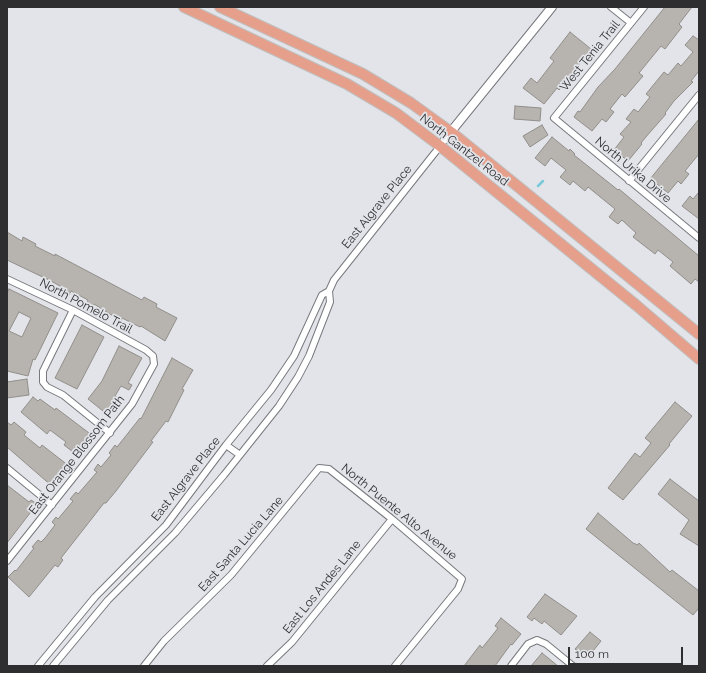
<!DOCTYPE html>
<style>
body{margin:0}
#map{position:relative;width:706px;height:673px;overflow:hidden;background:#e2e4e9;font-family:Raleway,sans-serif}
canvas{display:block}
.frame{position:absolute;inset:0;border:8px solid #2e2e30;pointer-events:none}
.scale{position:absolute;left:568px;top:647px;width:115px;height:18px;box-sizing:border-box;border:2px solid #2e2e30;border-top:0;padding-left:5px;font-size:12px;line-height:14px;white-space:nowrap;color:#2e2e30;-webkit-text-stroke:3px #e2e4e9;paint-order:stroke}
</style>
<div id="map">
<canvas width="706" height="673"></canvas>
<div class="frame"></div>
<div class="scale">100 m</div>
</div>
<script>
const ctx = document.querySelector('canvas').getContext('2d');
ctx.lineJoin = 'round';
const shape = rows => new Path2D(rows.map(r => 'M' + r).join(''));
function trace(path, color, width, dash) { ctx.strokeStyle = color; ctx.lineWidth = width; ctx.lineCap = dash ? 'butt' : 'round'; ctx.setLineDash(dash || []); ctx.stroke(path); }
function fillPath(path, color) { ctx.fillStyle = color; ctx.fill(path, 'evenodd'); }
function label(font, color, halo, rows, align = 'center') {
  ctx.font = font + ' Raleway,sans-serif'; ctx.lineWidth = 3.5; ctx.setLineDash([]); ctx.textBaseline = 'middle'; ctx.strokeStyle = halo; ctx.fillStyle = color; for (const [text, x, y, turn = 0] of rows) {
    ctx.save(); ctx.translate(x, y); ctx.rotate((+turn || 0) * Math.PI / 180); ctx.textAlign = isNaN(turn) ? turn : align; if (halo) ctx.strokeText(text, 0, 0); ctx.fillText(text, 0, 0); ctx.restore();
  }
}
trace(shape([
 [538,186,543,181]
]), '#78cad9', 2.5);
const building = shape([
 [665,7,692,7,679,24,682,27,665,49,661,46,639,73,643,76,625,97,622,94,610,109,614,112,606,122,602,119,592,131,574,117,578,111,580,112,598,87,615,69,665,7],
 [570,32,591,49,559,90,557,88,544,104,523,88,531,78,537,83,554,61,550,58,570,32],
 [693,36,699,40,699,71,691,81,693,82,674,101,665,113,666,114,645,138,641,143,642,144,628,161,614,150,624,137,620,134,631,122,626,119,634,109,638,112,650,97,646,94,664,72,668,75,678,63,681,66,693,52,685,45,693,36],
 [515,106,541,108,540,121,514,119,515,106],
 [699,119,699,154,685,171,689,174,681,184,678,181,668,193,650,179,699,119],
 [542,125,548,135,530,147,523,136,542,125],
 [552,137,569,151,570,149,575,154,574,155,618,190,619,189,699,256,699,282,695,279,691,284,670,266,673,262,658,250,655,254,633,237,636,233,622,220,618,224,609,217,615,209,588,187,585,191,573,181,570,185,560,177,566,170,551,158,545,166,535,158,552,137],
 [699,192,699,219,682,206,690,196,693,199,699,192],
 [7,232,22,241,23,237,36,244,35,246,55,256,55,254,142,300,144,297,157,304,156,307,177,318,165,341,141,326,140,327,122,318,121,321,94,304,92,307,86,304,88,300,71,291,69,295,64,292,65,289,51,281,7,260,7,232],
 [9,289,58,313,35,360,33,359,28,376,7,371,7,293,9,289],
 [19,312,31,318,22,337,9,331,19,312],
 [82,325,104,337,77,389,55,378,82,325],
 [119,346,142,358,128,383,132,385,129,390,121,386,115,396,119,399,108,415,88,399,102,381,119,346],
 [172,358,193,370,182,389,184,390,168,422,166,421,151,441,153,442,116,491,106,503,104,503,61,558,63,560,58,567,55,565,29,597,8,577,15,570,16,571,34,548,32,547,38,540,41,542,45,538,55,525,52,522,56,517,58,519,73,501,70,499,76,492,78,494,97,472,94,470,98,464,101,467,111,455,109,453,115,445,117,447,140,418,141,419,172,358],
 [27,379,29,395,7,398,7,382,27,379],
 [33,397,38,401,40,399,55,410,56,408,93,436,77,455,64,445,66,442,50,430,47,434,21,412,33,397],
 [675,402,692,416,669,444,670,445,623,500,608,488,635,453,640,457,651,443,645,438,675,402],
 [7,422,11,425,14,422,26,432,24,435,40,448,42,445,69,466,53,487,7,447,7,422],
 [670,479,699,501,699,546,680,534,689,520,658,494,670,479],
 [7,485,29,502,31,500,37,504,7,543,7,485],
 [598,513,633,543,638,545,639,543,670,572,672,570,699,591,699,608,693,615,586,529,598,513],
 [545,594,577,616,561,635,544,621,542,624,534,618,532,621,527,617,545,594],
 [501,618,521,634,512,645,511,644,495,666,464,666,480,645,482,648,495,632,498,628,495,626,501,618],
 [590,632,601,641,589,656,584,652,582,654,575,649,590,632],
 [542,653,558,666,531,666,542,653]
]);
fillPath(building, '#b7b4b0');
trace(building, '#918e8a', 1);
const minor = shape([
 [611,7,631,23],
 [644,7,554,118,699,238],
 [629,181,699,95],
 [7,279,73,310,146,350,153,356,154,364,132,404,7,561],
 [73,310,43,371,43,382,47,387,63,395,110,433],
 [226,445,240,455],
 [7,468,52,505],
 [38,666,95,597,166,525,226,445,271,390,294,356,322,295,329,291],
 [53,666,108,600,175,533,224,475,279,406,298,377,309,356,330,302,329,291,334,280,441,145],
 [144,666,164,641,231,575,319,468,329,469,392,519,462,579,458,589,395,666],
 [267,666,292,642,392,519],
 [511,666,528,644,537,640,546,644,573,666]
]);
const tertiary = shape([
 [445,139,552,7]
]);
const primary = shape([
 [184,7,347,84,396,113,440,146,636,305,699,359],
 [220,7,363,74,411,103,451,132,699,334]
]);
trace(minor, '#77797d', 8);
trace(tertiary, '#77797d', 10);
trace(primary, '#c0c0c1', 12);
trace(minor, '#fff', 6);
trace(tertiary, '#fff', 8);
trace(primary, '#e59f8b', 10);
label('12px', '#2e2e30', '#e2e4e9', [
 ["West Tenia Trail",590,56,-51],
 ["North Gantzel Road",464,150,38],
 ["North Urika Drive",633,170,40],
 ["East Algrave Place",377,207,-51],
 ["North Pomelo Trail",86,306,28],
 ["East Orange Blossom Path",77,455,-52],
 ["East Algrave Place",186,479,-52],
 ["North Puente Alto Avenue",399,512,39],
 ["East Santa Lucia Lane",241,544,-49],
 ["East Los Andes Lane",322,587,-51]
]);
</script>
